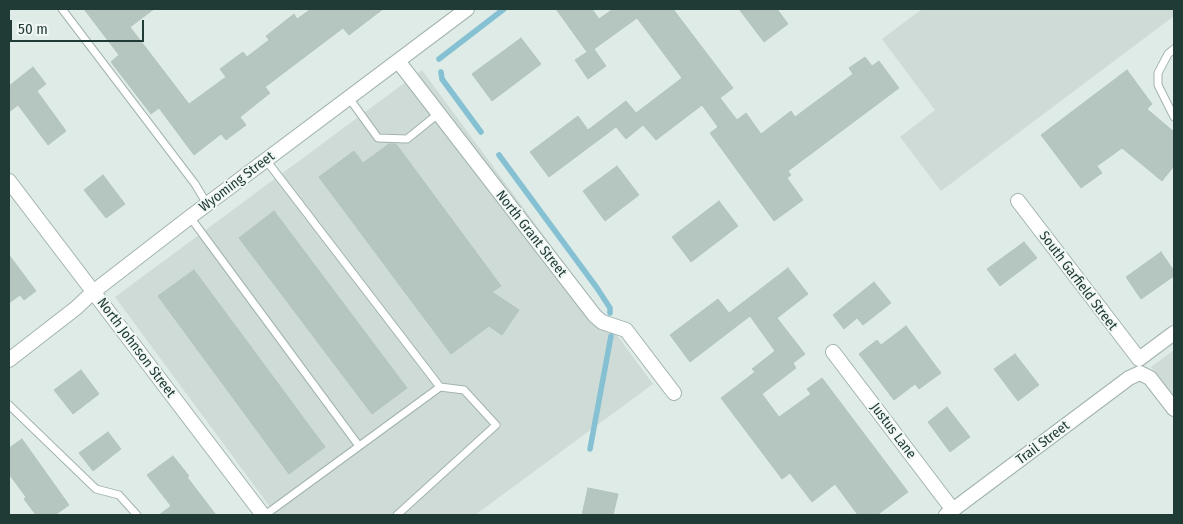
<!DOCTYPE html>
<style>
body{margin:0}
#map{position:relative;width:1183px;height:524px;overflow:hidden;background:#dfebe7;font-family:"Fira Sans Condensed",sans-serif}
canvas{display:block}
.frame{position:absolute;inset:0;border:10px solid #203b36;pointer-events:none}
.scale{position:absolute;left:10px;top:20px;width:134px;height:22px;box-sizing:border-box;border:2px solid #203b36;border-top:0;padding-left:6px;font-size:15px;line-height:18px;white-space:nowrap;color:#203b36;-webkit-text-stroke:4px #f0f7f4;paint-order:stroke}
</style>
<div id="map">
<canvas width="1183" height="524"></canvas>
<div class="frame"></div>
<div class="scale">50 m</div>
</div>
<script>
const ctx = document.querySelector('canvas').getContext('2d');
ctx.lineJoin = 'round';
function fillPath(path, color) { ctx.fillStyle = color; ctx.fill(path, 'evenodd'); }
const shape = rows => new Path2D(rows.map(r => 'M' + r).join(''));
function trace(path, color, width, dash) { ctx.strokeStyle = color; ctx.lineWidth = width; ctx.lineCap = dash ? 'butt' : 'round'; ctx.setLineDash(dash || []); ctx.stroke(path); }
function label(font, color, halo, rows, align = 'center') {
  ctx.font = font + ' "Fira Sans Condensed",sans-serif'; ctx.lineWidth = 4; ctx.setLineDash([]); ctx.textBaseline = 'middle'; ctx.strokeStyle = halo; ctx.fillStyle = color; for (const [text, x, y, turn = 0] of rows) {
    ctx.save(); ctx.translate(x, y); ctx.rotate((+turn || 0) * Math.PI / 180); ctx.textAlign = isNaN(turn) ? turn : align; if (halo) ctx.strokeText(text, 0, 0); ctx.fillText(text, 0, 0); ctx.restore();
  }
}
fillPath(shape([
 [922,9,1174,9,1174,16,941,191,900,137,935,110,882,39],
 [422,70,653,384,475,515,276,515,115,297],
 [1174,350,1174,396,1151,367]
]), '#cedbd6');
trace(shape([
 [439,59,504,9],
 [441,72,442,79,481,132],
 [499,155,597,288,610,308,610,313],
 [590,449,611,336]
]), '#85c1d2', 5.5);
const building = shape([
 [84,9,154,9,130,27,189,104,226,77,220,69,243,52,247,57,269,40,266,36,294,14,297,19,311,9,383,9,349,35,343,28,265,87,270,93,240,117,246,125,226,140,221,134,194,155,159,108,151,114,111,62,119,55,84,9],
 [556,9,592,9,599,19,613,9,673,9,733,88,720,98,737,120,746,113,761,134,791,111,795,117,853,74,849,68,865,57,872,66,879,61,899,88,788,171,791,175,787,178,803,200,774,221,710,133,718,127,702,105,656,140,643,125,626,139,616,127,549,177,530,152,578,116,588,130,626,101,636,113,682,78,637,18,594,49,606,66,588,79,575,60,587,52,556,9],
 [739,9,777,9,788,24,764,42,739,9],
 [521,38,541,64,492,101,472,74,521,38],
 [33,67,46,84,37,91,66,131,48,145,18,105,9,112,9,86,33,67],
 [1127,70,1152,104,1147,109,1174,132,1174,166,1162,181,1122,148,1097,166,1102,173,1081,188,1041,135,1127,70],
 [389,144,396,144,501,286,492,292,519,310,502,335,489,326,451,354,319,177,354,151,363,163,389,144],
 [617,166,639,195,605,221,583,191,617,166],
 [103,175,125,204,106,218,84,190,103,175],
 [719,201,738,226,691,262,672,237,719,201],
 [274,211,407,388,372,414,239,238,274,211],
 [1024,242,1037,258,1000,286,987,269,1024,242],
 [1161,252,1174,271,1174,276,1141,299,1126,277,1161,252],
 [9,255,36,291,24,300,20,295,9,303,9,255],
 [788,268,808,294,777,318,805,354,793,363,796,368,762,394,779,417,811,394,807,389,822,378,908,492,877,515,858,515,835,484,812,502,790,473,782,479,721,398,755,372,752,369,775,351,750,316,690,362,670,335,718,299,729,313,788,268],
 [194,270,325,447,289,474,158,296,194,270],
 [874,282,891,303,863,325,857,318,844,329,833,315,874,282],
 [906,326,941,373,919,389,915,384,894,400,859,354,877,340,881,345,906,326],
 [1015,354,1039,385,1018,401,994,369,1015,354],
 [81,370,99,394,73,414,54,390,81,370],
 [947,407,970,437,950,452,928,422,947,407],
 [108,432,121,449,93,471,79,453,108,432],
 [22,439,69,505,55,515,36,515,24,499,26,497,9,474,9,448,22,439],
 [173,456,189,476,187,477,216,515,159,515,171,506,147,475,173,456],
 [588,488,618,494,613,515,582,515,588,488]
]);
fillPath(building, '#b5c6c0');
trace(building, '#b2c5be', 1);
const service = shape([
 [62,9,195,184,207,204],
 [1174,49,1168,54,1158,73,1158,85,1174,117],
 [349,98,378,138,407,139,438,114],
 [190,217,359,446],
 [9,405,96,489,119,495,137,515],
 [265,515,440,387,266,160],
 [397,515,496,425,464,390,440,387]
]);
const minor = shape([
 [398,61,595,316,602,322,626,330,674,393],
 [9,181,263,515],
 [1018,201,1139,359],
 [833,352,953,510],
 [1139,359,1174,333],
 [9,360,76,308,93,292,190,217,467,9],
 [1140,373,1150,378,1174,409],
 [946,515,1129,378,1140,373]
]);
trace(service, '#a2b3ae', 9);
trace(minor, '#a2b3ae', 16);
trace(service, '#fff', 7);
trace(minor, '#fff', 14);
label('14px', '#203b36', '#f0f7f4', [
 ["Wyoming Street",237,182,-37],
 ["North Grant Street",531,234,52],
 ["South Garfield Street",1078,281,53],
 ["North Johnson Street",136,348,53],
 ["Justus Lane",893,431,53],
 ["Trail Street",1043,443,-37]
]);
</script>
